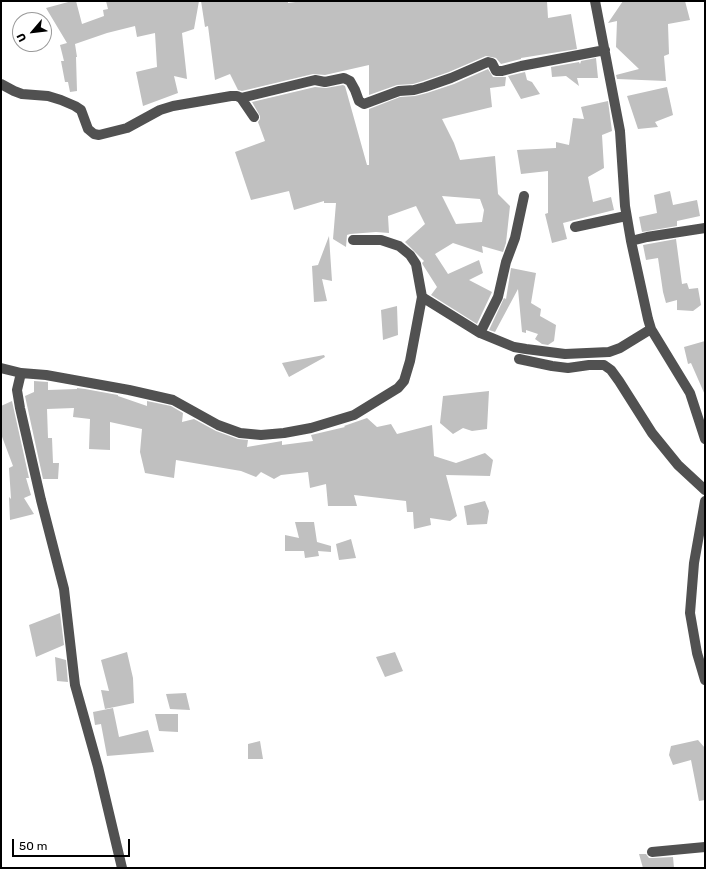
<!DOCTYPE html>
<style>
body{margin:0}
#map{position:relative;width:706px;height:869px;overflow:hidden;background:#fff;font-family:Rubik,sans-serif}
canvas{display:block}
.frame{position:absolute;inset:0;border:2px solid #000;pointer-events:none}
.north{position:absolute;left:12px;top:12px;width:40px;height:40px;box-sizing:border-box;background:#fff;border:1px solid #999;border-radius:50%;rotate:242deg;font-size:11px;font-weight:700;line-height:16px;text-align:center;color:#000}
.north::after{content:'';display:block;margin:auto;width:14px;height:18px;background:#000;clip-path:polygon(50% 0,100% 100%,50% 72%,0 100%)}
.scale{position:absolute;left:12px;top:839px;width:118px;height:18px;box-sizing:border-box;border:2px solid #000;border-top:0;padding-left:5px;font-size:12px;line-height:14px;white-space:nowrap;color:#000;-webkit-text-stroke:3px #fff;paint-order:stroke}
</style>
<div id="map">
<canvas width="706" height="869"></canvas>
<div class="frame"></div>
<div class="north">U</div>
<div class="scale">50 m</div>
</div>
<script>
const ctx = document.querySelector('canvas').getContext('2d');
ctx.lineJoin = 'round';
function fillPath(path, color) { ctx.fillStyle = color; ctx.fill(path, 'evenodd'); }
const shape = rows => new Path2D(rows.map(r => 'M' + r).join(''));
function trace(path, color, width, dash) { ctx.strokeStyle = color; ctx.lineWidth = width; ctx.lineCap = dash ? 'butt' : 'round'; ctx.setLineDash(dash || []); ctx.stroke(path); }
fillPath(shape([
 [72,1,76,1,82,24,104,16,103,10,108,9,106,1,199,1,194,29,182,33,187,79,174,76,178,93,143,106,136,72,157,67,155,33,137,37,135,26,107,33,75,44,77,57,76,57,77,91,70,92,68,82,65,82,61,61,64,61,60,45,67,43,46,8],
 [201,1,288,1,288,3,303,1,547,1,548,18,571,14,577,49,521,58,521,59,501,64,496,58,486,56,449,72,423,81,413,84,397,85,369,95,369,65,325,75,313,74,242,91,238,90,230,74,215,80,208,26,205,27],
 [623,1,685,1,690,20,668,24,669,54,664,56,666,81,617,79,616,75,639,69,616,47,617,21,608,23],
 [596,58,598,78,577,78,579,86,566,76,552,77,551,67,579,62,580,64,581,61],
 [488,69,493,77,506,77,505,86,490,88,492,107,442,119,454,143,460,160,495,156,498,194,510,206,506,243,503,252,482,246,483,253,453,243,435,254,448,274,479,260,483,273,469,280,492,292,477,324,431,295,437,287,423,265,422,263,424,261,405,242,425,224,416,206,388,216,389,233,376,232,350,234,347,235,346,247,333,239,336,203,324,203,324,201,294,210,289,191,251,200,235,152,265,141,258,122,260,119,260,116,252,102,315,87,326,88,343,85,345,86,367,165,369,165,369,109,400,97,415,96,427,93,454,84],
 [442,196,480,199,484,210,482,222,456,224],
 [525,72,527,80,532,82,540,94,521,99,508,76],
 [667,87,673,115,655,122,658,127,638,129,627,96],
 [608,101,612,131,602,135,604,168,588,177,593,202,611,197,614,210,563,223,567,239,552,243,545,214,548,213,548,171,521,174,517,150,556,148,556,142,569,145,573,118,584,119,581,107],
 [670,191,673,205,697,200,700,216,677,221,677,226,642,232,639,217,657,213,654,195],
 [329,236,332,281,322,279,327,301,314,302,312,266,318,265],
 [676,239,682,284,687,283,689,289,698,288,701,305,693,311,677,310,677,300,666,303,663,292,658,258,646,260,643,245],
 [511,268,536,273,531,303,541,309,540,316,556,325,554,341,548,345,542,344,535,339,538,334,526,330,526,333,522,332,518,289,495,332,489,330,504,298,506,299],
 [397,306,398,335,383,340,381,310],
 [705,341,705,395,691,363,688,364,684,347],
 [324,355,325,357,289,377,282,363],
 [34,381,48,382,48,390,77,389,77,388,85,389,118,395,118,396,147,406,147,401,171,406,183,413,182,422,194,419,216,431,238,439,248,440,247,447,282,441,282,445,313,441,311,435,345,427,344,426,367,418,377,427,391,424,397,434,432,425,434,456,456,463,485,453,493,460,490,476,446,475,457,516,450,521,430,518,431,525,414,529,413,512,407,512,406,501,354,495,357,506,328,506,326,484,310,488,308,472,281,475,274,479,261,472,256,477,241,471,176,460,174,478,145,473,140,452,142,429,110,422,110,450,89,449,90,419,73,417,74,408,47,409,48,438,52,438,53,463,59,463,58,479,43,479,25,396,34,392],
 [489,391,487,429,472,431,463,428,453,434,440,423,443,396],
 [12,401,29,478,26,478,31,495,24,498,34,514,10,520,9,497,11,499,9,468,13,466,1,434,1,406],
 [485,501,489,511,487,524,467,525,464,506],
 [295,522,314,522,317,542,331,546,331,552,318,551,319,556,305,558,304,551,285,551,285,535,299,538],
 [351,539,356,558,339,560,336,544],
 [60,613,64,645,36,657,29,625],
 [127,652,133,678,134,703,105,709,101,690,109,691,101,660],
 [395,652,403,671,385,677,376,657],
 [55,657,66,660,68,682,57,681],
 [186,693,190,710,170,709,166,694],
 [113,708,119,737,148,730,154,752,107,756,101,724,95,725,93,712],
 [155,714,178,714,178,732,159,731],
 [698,740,705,748,705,800,699,801,691,760,673,765,669,755,671,746],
 [260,741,263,759,248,759,248,744],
 [639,854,646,854,649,858,652,858,673,857,674,868,643,868]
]), '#c0c0c0');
trace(shape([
 [595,1,620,131,625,206,631,241,648,319,651,329,690,393,705,439],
 [1,84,14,91,22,94,48,96,61,100,75,106,81,110,88,129,94,134,99,135,127,128,160,110,173,106,231,96,237,96,241,98,254,117],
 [241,98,315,80,325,82,344,78,350,81,355,90,359,101,364,104,399,91,414,90,425,87,451,78,488,62,492,63,496,71,502,71,521,66,605,50],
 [575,227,626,216],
 [353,240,381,240,399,246,410,255,416,264,422,297,480,333,514,347,526,349,565,354,609,352,620,348,651,329],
 [631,241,647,237,705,228],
 [480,333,498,297,506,262,515,238,524,196],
 [519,359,552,366,568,368,589,365,604,365,611,370,619,381,652,433,678,465,705,490],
 [1,368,21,373,46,375,129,390,173,400,218,425,240,433,261,435,284,433,311,428,354,415,398,388,404,381,410,361,422,297],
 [21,373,17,390,20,408,41,500,64,589,75,685,98,767,122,868],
 [705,501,694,563,690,613,697,653,705,680],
 [652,852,705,847]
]), '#515151', 10);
</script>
